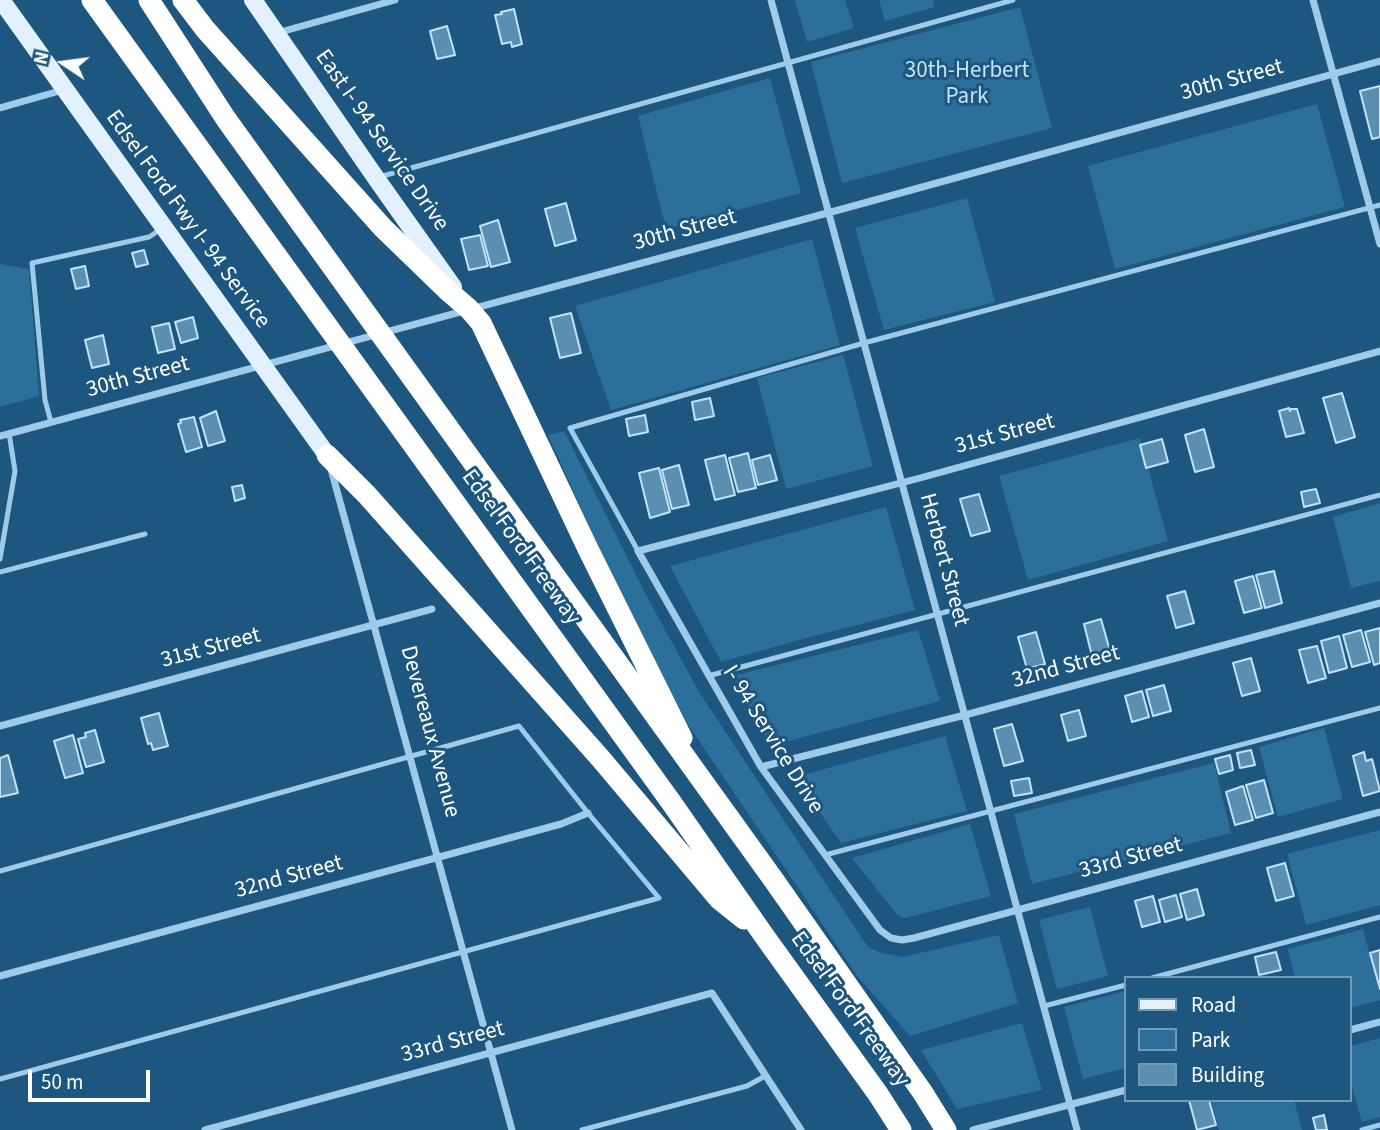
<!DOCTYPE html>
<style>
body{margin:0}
#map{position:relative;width:1380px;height:1130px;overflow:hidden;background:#1d567e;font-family:"Source Sans 3",sans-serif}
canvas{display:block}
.legend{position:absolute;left:1124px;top:976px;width:228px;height:126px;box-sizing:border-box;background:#1d567e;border:2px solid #779ab2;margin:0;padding:9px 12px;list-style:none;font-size:21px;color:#fff}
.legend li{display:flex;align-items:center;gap:14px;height:35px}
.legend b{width:35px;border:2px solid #779ab2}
.north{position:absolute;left:28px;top:28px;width:70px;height:70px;-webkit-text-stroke:5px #1d567e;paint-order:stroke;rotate:283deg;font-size:19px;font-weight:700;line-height:28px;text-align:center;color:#fff}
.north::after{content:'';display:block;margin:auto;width:24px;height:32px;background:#fff;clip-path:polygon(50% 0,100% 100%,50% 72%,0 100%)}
.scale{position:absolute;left:28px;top:1070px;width:122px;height:32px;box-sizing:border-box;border:4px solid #fff;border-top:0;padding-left:9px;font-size:21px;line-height:24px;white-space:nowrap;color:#fff;-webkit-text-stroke:5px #1d567e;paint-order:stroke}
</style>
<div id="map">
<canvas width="1380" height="1130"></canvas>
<ul class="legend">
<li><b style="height:9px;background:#e3f1fe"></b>Road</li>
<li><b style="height:19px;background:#2d6f9b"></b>Park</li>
<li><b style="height:19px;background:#5b8fb2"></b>Building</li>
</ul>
<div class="north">N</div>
<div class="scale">50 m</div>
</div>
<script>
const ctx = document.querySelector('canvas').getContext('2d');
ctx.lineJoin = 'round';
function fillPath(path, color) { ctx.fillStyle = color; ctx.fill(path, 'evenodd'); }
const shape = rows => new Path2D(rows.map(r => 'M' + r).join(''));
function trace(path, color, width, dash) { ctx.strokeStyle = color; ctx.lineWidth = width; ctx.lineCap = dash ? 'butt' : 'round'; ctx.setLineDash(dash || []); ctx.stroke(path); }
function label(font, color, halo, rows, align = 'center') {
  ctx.font = font + ' "Source Sans 3",sans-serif'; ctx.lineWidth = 6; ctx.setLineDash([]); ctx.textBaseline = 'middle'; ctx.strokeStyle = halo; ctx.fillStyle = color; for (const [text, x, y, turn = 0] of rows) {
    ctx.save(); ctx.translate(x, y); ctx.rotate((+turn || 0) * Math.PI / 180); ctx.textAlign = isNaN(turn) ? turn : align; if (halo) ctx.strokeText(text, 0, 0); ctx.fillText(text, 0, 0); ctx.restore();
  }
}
fillPath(shape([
 [795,0,845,0,854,28,807,42],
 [879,0,933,0,935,7,885,21],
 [1020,7,1052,128,842,183,811,62],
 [770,78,801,193,666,229,638,116],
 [1317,104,1345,207,1115,269,1088,166],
 [967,198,995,302,884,330,855,228],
 [812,239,840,345,611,410,575,306],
 [0,264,29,269,39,396,0,407],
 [843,355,873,466,786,489,757,378],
 [564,431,644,591,699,692,868,947,882,953,902,957,999,935,1018,1003,910,1036,858,977,687,723,622,599,548,435],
 [1140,438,1168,541,1028,580,999,476],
 [1380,503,1380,581,1351,588,1333,517],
 [886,507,915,610,803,639,721,662,670,566],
 [918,630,940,701,770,746,732,676],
 [1324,728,1343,799,1278,817,1259,747],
 [945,736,967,811,841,843,795,777],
 [1214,763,1231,833,1032,884,1014,814],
 [970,824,991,896,905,918,898,916,852,858],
 [1380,830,1380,905,1306,925,1287,854],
 [1090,907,1108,976,1057,989,1039,920],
 [1363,929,1380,993,1380,1000,1350,1008,1350,978,1295,978,1288,949],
 [1126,991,1126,1068,1083,1079,1064,1007],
 [1022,1023,1042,1090,957,1109,921,1050],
 [1380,1038,1380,1117,1362,1122,1350,1080,1350,1046],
 [1211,1100,1294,1100,1302,1130,1219,1130]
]), '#2d6f9b');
const building = shape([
 [514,9,522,44,512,47,511,42,502,44,495,15,502,14,501,12,514,9],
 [447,26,455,55,437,59,430,31,447,26],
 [1380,86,1380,137,1372,139,1360,91,1380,86],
 [566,203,576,240,555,246,545,209,566,203],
 [498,220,510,262,491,267,480,226,498,220],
 [480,235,488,266,469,270,461,239,480,235],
 [144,250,148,264,136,267,132,253,144,250],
 [85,266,89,286,76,289,71,269,85,266],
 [571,313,581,353,560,358,550,318,571,313],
 [193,317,198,338,181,343,175,322,193,317],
 [169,323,175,349,158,353,152,327,169,323],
 [103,335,109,364,92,368,85,340,103,335],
 [1342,393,1355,437,1336,443,1323,398,1342,393],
 [710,398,714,416,695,420,692,402,710,398],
 [1289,408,1290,411,1291,409,1297,409,1304,433,1286,437,1279,411,1289,408],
 [216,411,225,441,208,446,200,418,216,411],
 [645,415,648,432,629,436,626,419,645,415],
 [194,417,202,447,186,452,178,424,181,423,180,420,194,417],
 [1204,429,1214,467,1195,472,1185,435,1204,429],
 [1162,439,1168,462,1146,468,1140,445,1162,439],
 [748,453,756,488,738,492,729,458,748,453],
 [725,455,735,495,715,500,705,460,725,455],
 [770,455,777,480,758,485,752,460,770,455],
 [679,465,689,505,672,509,662,470,679,465],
 [659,468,670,512,650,518,639,473,659,468],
 [242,485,245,498,235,501,232,487,242,485],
 [1316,489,1320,503,1304,507,1301,492,1316,489],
 [979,494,990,531,971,536,960,499,979,494],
 [1274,571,1282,603,1265,608,1256,575,1274,571],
 [1253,576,1262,608,1244,613,1235,581,1253,576],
 [1185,591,1194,623,1176,628,1167,596,1185,591],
 [1101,619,1110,651,1092,656,1084,624,1101,619],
 [1380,628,1380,663,1374,665,1365,632,1380,628],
 [1361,630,1370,662,1352,667,1343,635,1361,630],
 [1036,632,1045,664,1027,669,1018,637,1036,632],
 [1339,636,1347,668,1329,673,1321,641,1339,636],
 [1317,646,1326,678,1308,683,1299,650,1317,646],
 [1251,658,1260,691,1242,696,1233,663,1251,658],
 [1164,685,1171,711,1153,716,1146,690,1164,685],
 [1142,691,1149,717,1132,722,1125,696,1142,691],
 [1079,710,1086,736,1068,741,1061,715,1079,710],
 [159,713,168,746,153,750,151,743,148,744,141,718,159,713],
 [1012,724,1023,761,1004,766,994,729,1012,724],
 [95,730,104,762,86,767,78,739,86,737,85,733,95,730],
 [73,735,83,773,65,778,54,741,73,735],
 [1251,750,1255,765,1240,768,1237,753,1251,750],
 [1364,752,1366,761,1372,759,1380,791,1363,796,1353,756,1364,752],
 [8,755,18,793,0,797,0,758,8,755],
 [1230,755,1233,770,1219,774,1215,759,1230,755],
 [1029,778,1032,793,1014,796,1011,781,1029,778],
 [1264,780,1273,813,1256,818,1246,785,1264,780],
 [1243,786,1253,820,1235,825,1226,792,1243,786],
 [1285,863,1294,896,1276,901,1267,868,1285,863],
 [1197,889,1204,915,1187,920,1180,894,1197,889],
 [1176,895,1182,917,1165,922,1159,900,1176,895],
 [1153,896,1160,922,1142,927,1135,901,1153,896],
 [1380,950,1380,989,1370,953,1380,950],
 [1276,952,1281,970,1259,975,1255,957,1276,952],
 [1189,1100,1209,1100,1216,1125,1197,1130,1189,1100],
 [1324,1115,1327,1130,1316,1130,1313,1118,1324,1115]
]);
fillPath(building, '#5b8fb2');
trace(building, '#c4e2f6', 2);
trace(shape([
 [379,177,1013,0],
 [51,422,45,400,32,263,149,237,161,229],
 [638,551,570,428,864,343,1380,205],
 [0,559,15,471,9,433],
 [0,572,145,534],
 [708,676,1380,495],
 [825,855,1380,708],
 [0,871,519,726,588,813,659,898,0,1079],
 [1152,978,1380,917],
 [1044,1006,1126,985],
 [582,1130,747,1086,765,1076],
 [1362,1130,1380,1125]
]), '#a0cbe8', 5);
trace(shape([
 [771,0,1077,1130],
 [1313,0,1380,244],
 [277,33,395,0],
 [0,108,63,90],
 [1380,351,920,478,638,551,761,767,880,930,891,938,902,940,914,938,1380,812],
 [0,436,846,208,1380,61],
 [331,469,512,1130],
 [0,726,432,609],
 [761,767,965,715,1380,603],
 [0,976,561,824,588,813],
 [1350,1030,1380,1022],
 [205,1130,712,993,801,1130],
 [973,1130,1126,1090]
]), '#a0cbe8', 7);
trace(shape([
 [1,0,327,455],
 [253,0,378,181,453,287]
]), '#e3f1fe', 18);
trace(shape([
 [92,0,671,802,765,937,878,1094,901,1130],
 [149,0,226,119,773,879,923,1093,946,1130],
 [183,0,205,29,383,228,447,290,469,309,481,323,588,549,682,738],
 [327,455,367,495,601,759,719,899,744,919]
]), '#fff', 21);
label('23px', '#c4e2f6', '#1d567e', [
 ["30th-Herbert",967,72],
 ["Park",967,98]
]);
label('23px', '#fff', '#1d567e', [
 ["30th Street",1232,81,-15],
 ["East I- 94 Service Drive",381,141,55],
 ["Edsel Ford Fwy I- 94 Service",187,220,54],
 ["30th Street",685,231,-15],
 ["30th Street",138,378,-15],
 ["31st Street",1005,435,-15],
 ["Edsel Ford Freeway",520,548,54],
 ["Herbert Street",943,560,75],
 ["31st Street",211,649,-15],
 ["32nd Street",1066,668,-15],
 ["Devereaux Avenue",429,732,75],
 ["I- 94 Service Drive",772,740,58],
 ["33rd Street",1131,859,-15],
 ["32nd Street",289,878,-15],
 ["Edsel Ford Freeway",849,1010,54],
 ["33rd Street",453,1043,-15]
]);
</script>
